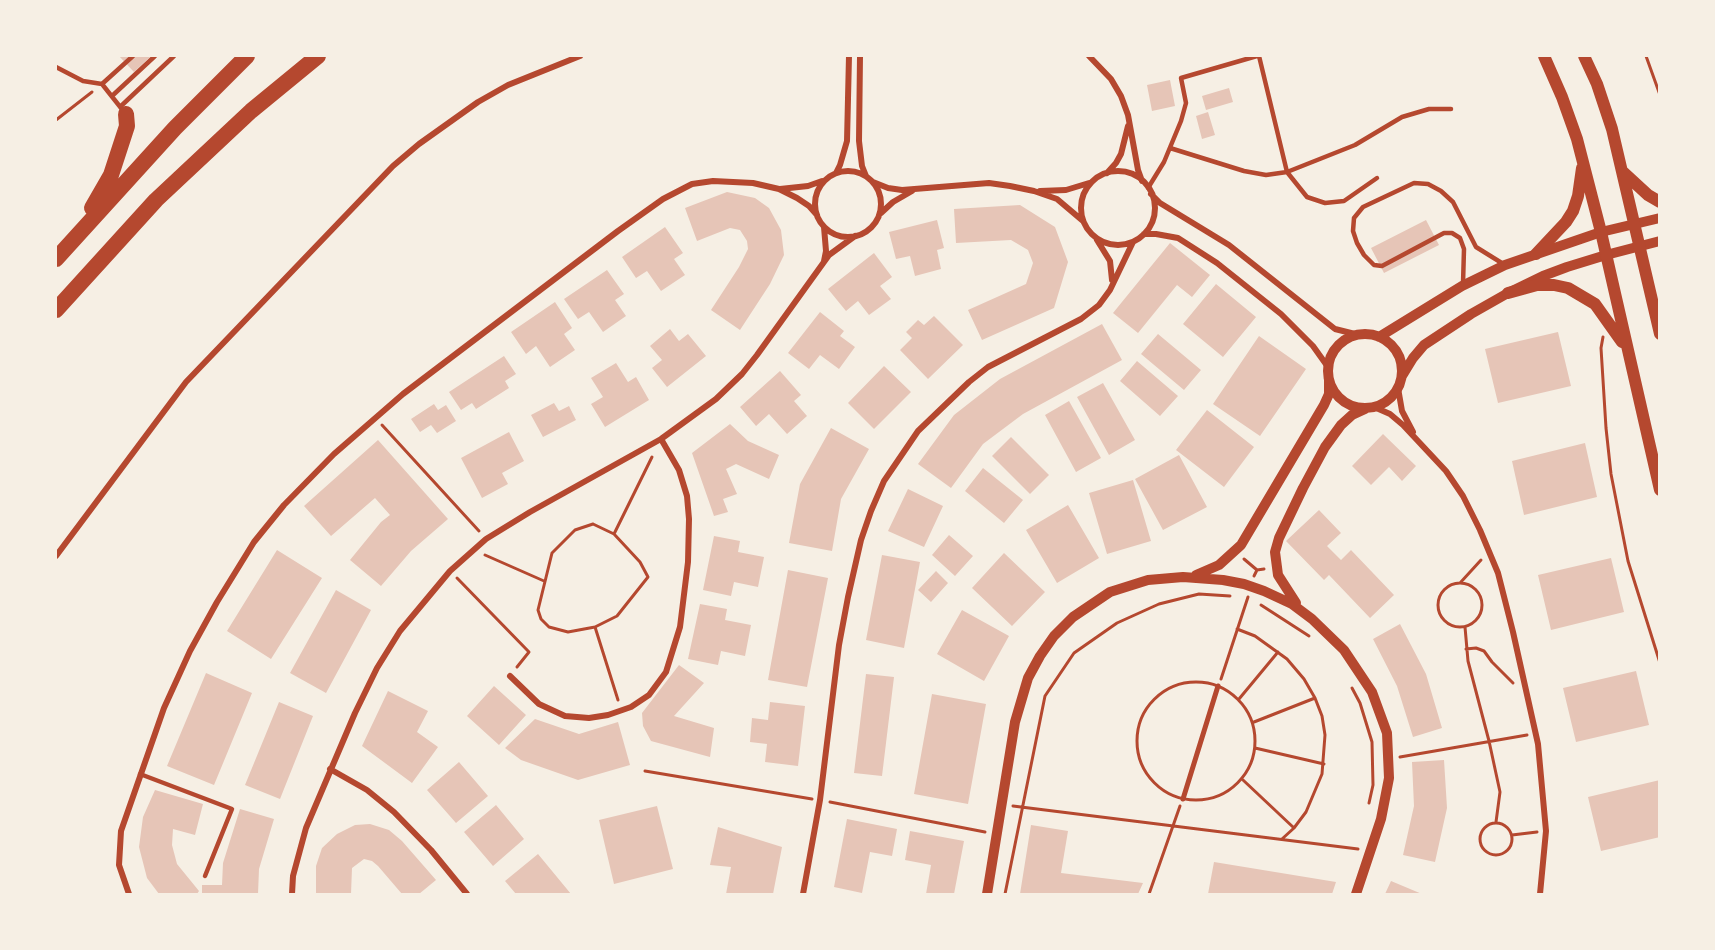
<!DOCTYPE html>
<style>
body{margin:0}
#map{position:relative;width:1715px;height:950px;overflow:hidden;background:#f6efe4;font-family:"PT Serif",serif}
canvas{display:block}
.frame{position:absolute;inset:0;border:57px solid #f6efe4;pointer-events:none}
</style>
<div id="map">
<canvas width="1715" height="950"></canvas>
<div class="frame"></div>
</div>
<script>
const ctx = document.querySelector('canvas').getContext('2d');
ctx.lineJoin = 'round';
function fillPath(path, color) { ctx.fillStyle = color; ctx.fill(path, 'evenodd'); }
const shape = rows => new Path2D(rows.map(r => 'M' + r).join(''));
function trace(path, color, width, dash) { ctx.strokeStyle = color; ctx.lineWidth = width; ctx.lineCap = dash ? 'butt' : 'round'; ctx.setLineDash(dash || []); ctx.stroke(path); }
fillPath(shape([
 [119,56,151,56,134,72],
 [1170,80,1175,106,1152,111,1147,85],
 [1229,88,1233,102,1206,110,1202,96],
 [1208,112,1215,135,1202,139,1196,116],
 [727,192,755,198,769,208,781,230,784,255,770,284,740,330,711,310,739,267,748,249,747,241,740,230,730,228,697,241,685,208],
 [1020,205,1055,227,1068,262,1054,308,982,340,968,310,1026,284,1033,263,1028,250,1011,240,956,243,954,209],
 [937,220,944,248,937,250,941,269,915,276,910,256,896,259,889,232],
 [1426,220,1439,245,1384,273,1371,248],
 [665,227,683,253,674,259,685,275,661,291,647,271,636,278,622,257],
 [1170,243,1210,275,1192,297,1177,285,1138,333,1113,313],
 [874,253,892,277,880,286,891,299,869,315,858,301,846,311,828,289],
 [607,270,624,294,615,300,626,316,603,332,589,312,578,319,564,299],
 [1216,284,1256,317,1223,357,1183,324],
 [555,302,572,328,564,334,575,350,550,367,536,346,526,354,511,332],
 [820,312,844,331,840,336,855,347,839,369,820,355,809,369,788,353],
 [934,316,963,345,928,379,900,350,912,338,906,332,918,320,924,325],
 [1102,324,1122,360,1023,414,983,444,951,488,918,464,954,415,1000,379],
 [670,329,679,341,688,334,706,356,667,387,652,368,662,360,650,346],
 [1558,332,1571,386,1498,403,1485,349],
 [1158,334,1201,370,1184,390,1141,354],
 [1259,336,1306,369,1260,436,1213,404],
 [504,356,516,374,505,381,509,388,476,409,472,403,461,410,449,392],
 [1137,361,1178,396,1160,416,1120,381],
 [616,363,628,382,636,377,649,400,605,427,591,404,603,397,591,378],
 [884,366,911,392,874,429,848,403],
 [780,371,801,395,794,401,807,416,787,434,769,414,756,426,740,407],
 [1103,383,1135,440,1109,455,1077,397],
 [1069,401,1101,458,1076,472,1045,415],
 [554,403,559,411,569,406,576,420,543,437,531,415],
 [434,404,438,410,446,405,456,421,437,433,431,425,420,432,411,419],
 [1207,410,1254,447,1224,487,1176,450],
 [730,424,748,441,779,455,769,479,736,464,726,469,737,494,723,499,728,512,714,516,692,453],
 [831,428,869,449,841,499,832,551,789,543,800,484],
 [509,432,524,461,502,473,508,484,482,498,461,458],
 [1383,434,1416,466,1402,481,1389,467,1371,485,1352,466],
 [1011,437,1049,475,1030,494,992,456],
 [378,440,448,519,411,551,381,586,350,560,381,522,390,515,375,498,331,536,304,506],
 [1585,443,1597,497,1524,515,1512,461],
 [1179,455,1207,507,1163,530,1135,479],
 [983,468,1023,500,1004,523,965,491],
 [1133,480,1151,541,1107,554,1089,493],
 [908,489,943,506,924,547,888,531],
 [1068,505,1099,558,1057,583,1026,530],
 [1319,510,1341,533,1327,546,1341,560,1351,550,1394,595,1370,618,1329,575,1324,580,1286,541],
 [949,535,973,556,955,576,932,555],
 [714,536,740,541,738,552,764,557,758,587,734,582,731,596,703,590],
 [277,550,322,578,271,659,227,631],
 [1004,553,1045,592,1012,626,972,588],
 [882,555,920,562,904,648,866,640],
 [1611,558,1624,612,1551,630,1538,575],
 [788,570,828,578,807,687,768,680],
 [936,571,948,583,931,602,918,590],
 [336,590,371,610,326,693,290,673],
 [700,604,727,609,725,620,751,625,745,656,721,651,718,665,688,659],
 [962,610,1009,636,984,681,937,654],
 [1400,624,1426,674,1442,728,1413,737,1397,686,1373,639],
 [679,665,704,683,674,716,714,728,710,757,651,741,643,726,642,713],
 [1636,671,1649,725,1576,742,1563,688],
 [206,673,252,693,214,785,167,766],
 [866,674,894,677,882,776,854,773],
 [494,686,526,715,499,745,467,716],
 [388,691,428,711,417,732,438,747,412,783,362,746],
 [932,694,986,704,968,804,914,794],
 [279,702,313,716,280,799,245,785],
 [770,702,805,706,798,766,765,762,767,744,750,742,752,718,768,720],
 [535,719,579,734,618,722,630,765,578,780,521,760,505,748],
 [1444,760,1447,808,1435,862,1403,855,1414,806,1412,762],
 [459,762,488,796,456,823,427,790],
 [1660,780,1660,837,1601,851,1588,797],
 [155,790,203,804,195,835,173,829,172,845,177,864,199,891,197,894,159,894,147,878,139,847,143,817],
 [496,805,524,839,493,866,464,832],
 [657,806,673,869,614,884,599,820],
 [240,809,274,819,259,869,258,894,202,894,202,885,222,885,223,863],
 [847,819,897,829,892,856,870,852,862,893,834,887],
 [370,824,389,830,402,841,436,880,419,894,402,894,378,866,372,861,364,859,352,868,351,894,316,894,316,866,322,848,337,834,355,825],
 [1031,825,1068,831,1061,873,1143,883,1138,894,1020,894],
 [718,827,782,847,773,894,726,894,731,867,710,865],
 [910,831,964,841,954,894,926,894,931,865,905,860],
 [538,854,571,894,516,894,505,881],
 [1214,862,1336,882,1332,894,1208,894],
 [1391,881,1422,894,1385,894]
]), '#e6c5b7');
trace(shape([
 [1646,56,1660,95],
 [56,120,92,92],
 [1603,337,1601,348,1606,428,1611,474,1628,561,1660,663],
 [382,425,479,531],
 [593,524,614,534,640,562,648,577,617,616,595,627,568,632,549,627,541,619,538,610,552,553,575,530,593,524],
 [614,534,652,457],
 [485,555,544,581],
 [1244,559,1257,570],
 [1254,576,1257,570,1264,569],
 [457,578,529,652,517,667],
 '1438 605a22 22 0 1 1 44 0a22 22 0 1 1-44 0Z',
 [1460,583,1481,560],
 [1261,605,1309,636],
 [595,627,618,700],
 [1465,627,1468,661,1489,741,1500,792,1496,822],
 [1237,629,1255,636,1287,659,1304,679,1315,698,1322,716,1325,735,1322,774,1306,812,1294,828,1282,839],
 [1466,649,1476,648,1484,651,1492,662,1513,683],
 [1221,679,1248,597],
 '1137 741a59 59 0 1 1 118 0a59 59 0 1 1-118 0Z',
 [1352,688,1360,703,1372,742,1373,785,1369,803],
 [1239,699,1278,652],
 [1254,722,1315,698],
 [1255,748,1324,764],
 [1400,757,1527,735],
 [645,771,812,799],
 [1243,780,1294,828],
 [830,802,985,832],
 [1013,806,1358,849],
 '1480 839a16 16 0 1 1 32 0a16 16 0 1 1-32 0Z',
 [1512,835,1537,832],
 [1005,894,1045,696,1074,653,1117,623,1159,604,1199,594,1230,596],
 [1149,894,1180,806]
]), '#b5482f', 3);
trace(shape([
 [1259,56,1287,172,1307,197,1325,203,1344,201,1377,178],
 [56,67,83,81,102,84],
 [112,96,155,56],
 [120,107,174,56],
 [125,113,102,84,133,56],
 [1170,148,1244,171,1266,175,1287,172,1355,145,1402,117,1429,109,1451,109],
 [1148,188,1164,162,1181,121,1186,103,1181,78,1257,56],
 [1463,284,1464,249,1460,238,1452,233,1444,233,1382,266,1374,265,1364,255,1357,243,1353,231,1354,218,1363,207,1414,183,1428,184,1441,191,1453,202,1476,247,1505,265],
 [140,774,232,809,205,876]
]), '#b5482f', 4.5);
trace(shape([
 [1183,799,1218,686]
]), '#b5482f', 5);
trace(shape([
 [860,56,859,141,862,166,866,176],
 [1089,56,1111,79,1121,96,1128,115,1138,170,1142,181],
 '815 204a33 33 0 1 1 66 0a33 33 0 1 1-66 0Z',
 '1081 208a37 37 0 1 1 74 0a37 37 0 1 1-74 0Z',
 [836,173,840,165,847,141,849,56],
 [1107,173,1116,163,1121,154,1128,126],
 [873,182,888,188,902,190,989,183,1010,186,1034,191,1057,199,1083,221],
 [780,189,808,186,822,181],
 [1040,191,1066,190,1089,183],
 [1151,194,1160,203,1229,245,1335,329,1359,335],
 [881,213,893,202,912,191],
 [1144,234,1156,234,1178,238,1217,263,1281,314,1313,346,1328,367],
 [1097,240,1110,261,1112,280],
 [824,261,826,251,824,227],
 [1398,388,1402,411,1413,432],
 [1374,407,1390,414,1403,425,1446,471,1463,496,1480,530,1498,573,1513,632,1538,744,1546,831,1540,894],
 [56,556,186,382,393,166,419,144,478,102,508,85,580,56],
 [510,676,539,704,565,716,589,718,608,715,631,707,649,695,666,672,680,627,688,562,689,519,687,496,679,470,661,439],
 [330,769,367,790,394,812,431,850,467,894],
 [129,894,119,865,121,831,164,708,190,651,217,602,254,542,284,505,334,454,403,394,618,231,663,199,692,184,713,181,753,183,779,189,797,198,809,206,817,215],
 [292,894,293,876,306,828,355,713,377,668,400,631,450,571,486,539,530,512,661,439,716,399,742,374,757,355,829,255,855,236],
 [803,894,820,800,839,645,848,597,861,540,871,511,884,481,918,431,969,382,988,367,1081,319,1099,305,1110,290,1133,242]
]), '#b5482f', 6);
trace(shape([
 '1328 371a37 37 0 1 1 74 0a37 37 0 1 1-74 0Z',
 [1379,337,1462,286,1505,265,1601,232,1660,218],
 [1402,376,1413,358,1424,345,1471,314,1508,293,1543,276,1567,267,1606,255,1660,241],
 [1196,575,1219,565,1241,545,1324,405,1329,394,1329,380],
 [1296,603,1278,575,1275,552,1279,538,1303,488,1325,447,1341,425,1352,415,1365,409],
 [987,894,1015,722,1028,678,1040,656,1054,636,1073,617,1110,592,1148,580,1183,577,1223,580,1244,584,1264,591,1292,604,1312,619,1344,650,1372,692,1387,733,1389,778,1381,819,1356,894]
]), '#b5482f', 10);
trace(shape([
 [1544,56,1562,97,1577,139,1601,232,1660,490],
 [1584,56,1597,84,1612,129,1660,334],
 [1623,172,1648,195,1660,202],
 [1536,254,1566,222,1573,211,1578,196,1582,168],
 [1508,293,1537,285,1554,285,1568,288,1595,304,1622,342]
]), '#b5482f', 12);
trace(shape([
 [92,208,111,175,127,126,126,114],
 [56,259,175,128,247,56],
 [56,310,156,200,251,111,318,56]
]), '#b5482f', 16);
</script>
